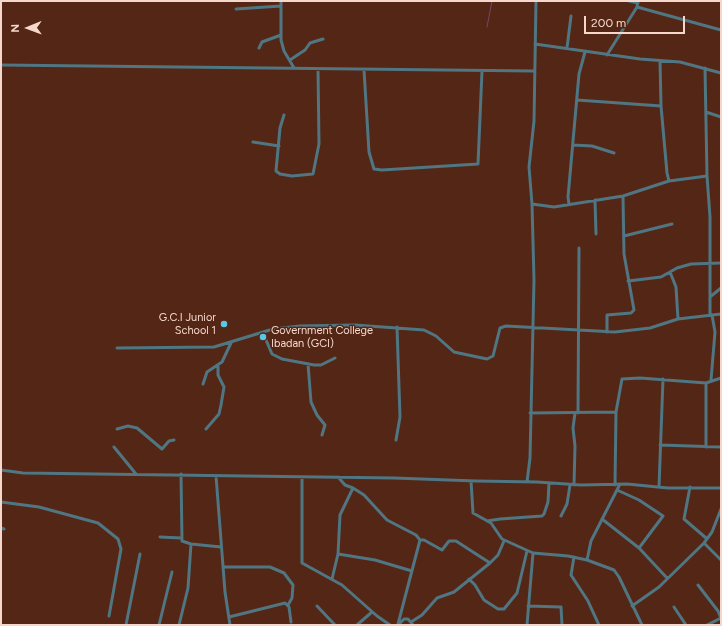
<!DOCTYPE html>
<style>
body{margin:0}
#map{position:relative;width:722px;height:626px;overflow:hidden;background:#542615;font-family:Figtree,sans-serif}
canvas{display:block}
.frame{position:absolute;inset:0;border:2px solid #f5d7cc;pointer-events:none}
.north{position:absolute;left:8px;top:8px;width:40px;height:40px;-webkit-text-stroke:3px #542615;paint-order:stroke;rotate:269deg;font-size:11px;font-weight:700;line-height:16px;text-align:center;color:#f5d7cc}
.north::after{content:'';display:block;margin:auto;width:14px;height:18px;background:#f5d7cc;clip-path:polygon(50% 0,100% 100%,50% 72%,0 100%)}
.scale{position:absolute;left:584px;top:16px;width:101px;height:18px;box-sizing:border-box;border:2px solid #f5d7cc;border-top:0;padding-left:5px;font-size:12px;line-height:14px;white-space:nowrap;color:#f5d7cc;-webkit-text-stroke:3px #542615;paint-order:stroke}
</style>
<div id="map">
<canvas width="722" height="626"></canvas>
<div class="frame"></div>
<div class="north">N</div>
<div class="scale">200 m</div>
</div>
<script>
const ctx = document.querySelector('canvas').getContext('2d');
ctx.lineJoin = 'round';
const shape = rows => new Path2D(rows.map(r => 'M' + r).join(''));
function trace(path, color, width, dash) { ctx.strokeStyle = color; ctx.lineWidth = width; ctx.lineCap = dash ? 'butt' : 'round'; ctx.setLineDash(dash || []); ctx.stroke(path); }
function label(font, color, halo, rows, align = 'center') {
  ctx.font = font + ' Figtree,sans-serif'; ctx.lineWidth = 3; ctx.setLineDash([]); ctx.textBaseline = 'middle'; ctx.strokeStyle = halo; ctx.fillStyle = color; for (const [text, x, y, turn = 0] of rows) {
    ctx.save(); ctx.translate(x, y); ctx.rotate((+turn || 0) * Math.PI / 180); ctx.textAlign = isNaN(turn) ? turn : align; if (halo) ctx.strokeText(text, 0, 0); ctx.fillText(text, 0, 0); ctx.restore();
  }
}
trace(shape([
 [487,27,492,1]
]), '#80406d', 1);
trace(shape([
 [281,1,281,40,284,51,294,68],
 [629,1,638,3],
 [637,7,721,30],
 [236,9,281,6],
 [535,44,640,59,680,62,721,73],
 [259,48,262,42,281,35],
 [567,48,571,16],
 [607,55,637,7,638,1],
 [290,60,305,50,310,43,323,39],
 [660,61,661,106,667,173,669,181],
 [1,65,534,71],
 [705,68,707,176,710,217,710,315],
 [364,70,369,152,374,169,382,170,478,164,482,71],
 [577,100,661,106],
 [706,112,721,117],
 [284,115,280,128,276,171,280,174,292,176,313,174,319,144,318,69],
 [253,142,279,146],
 [573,145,592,146,614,153],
 [595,200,596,234],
 [532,204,554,207,623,196,669,181,707,176],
 [569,204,568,197,579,74,585,52],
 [624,236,672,224],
 [670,272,676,287,678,319],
 [628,281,661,277,677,268,691,264,721,263],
 [710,297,721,288],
 [607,332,607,315,631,313,634,310,624,254,623,196],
 [263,333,272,354,282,359,314,365,321,365,335,358],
 [117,348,214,347,273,329,300,326,355,325,424,330,436,336,454,352,487,359,493,356,500,328,506,326,615,332,650,328,678,319,721,314],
 [308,364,311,402,317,415,325,425,322,435],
 [711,380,715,332,712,315],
 [203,384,207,372,222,362,231,343],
 [530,413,616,412],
 [578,413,579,248],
 [117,429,128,426,137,428,162,449,169,441,174,440],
 [206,429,219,414,221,405,224,387,218,375,218,366],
 [396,440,400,417,397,327],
 [660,445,721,447],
 [114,447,136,474],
 [706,447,706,383],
 [1,470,23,473,394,478,476,481,537,482,581,485,627,484,668,488,721,488],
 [181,474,182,541,191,544,221,547],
 [216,476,225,592,230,625],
 [302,477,302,563,342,585,377,616,390,625],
 [338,477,345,485,353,488,364,495,387,520,416,535,420,540,398,624],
 [471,481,473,513,491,523,502,539,533,553,568,556,587,560,614,570,619,577,642,625],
 [527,482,530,458,534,280,532,204,529,167,534,121,536,1],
 [574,485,575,446,573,428,575,413],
 [615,485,616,412,622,379,640,378,706,383,721,378],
 [659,487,663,379],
 [690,487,684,519,706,538],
 [617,490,639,500,663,516,639,548],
 [1,502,39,507,98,523,118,539,121,549,109,616],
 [561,516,567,504,570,485],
 [602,519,639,548,667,578],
 [487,521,500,519,542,516,544,514,548,502,549,483],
 [1,528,4,529],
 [160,537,181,538],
 [420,540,424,540,442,550,449,541,456,541,490,563],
 [704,543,721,560],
 [338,554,375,560,412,571],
 [574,557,571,575,588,601,599,625],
 [587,560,591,541,620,484],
 [223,567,270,567,284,573,293,585,292,598,288,605],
 [332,579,338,554,340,515,353,488],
 [469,579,475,585,484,600,498,609,504,609,517,593,527,551],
 [698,585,718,611,721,618],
 [317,606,335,625],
 [528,606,561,607,562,625],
 [632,606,659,587,704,543,712,532,721,509],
 [674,607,686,625],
 [229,617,285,603,289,607,291,622],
 [411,622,422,615,437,598,454,592,490,563,498,555,504,541],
 [126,625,140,554],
 [159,625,172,572],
 [179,625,188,588,191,544],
 [357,625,372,612],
 [398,625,404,619,408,619,413,625],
 [527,625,533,553],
 [707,625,721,618]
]), '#4f7682', 3);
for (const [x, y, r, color] of [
 [224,324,4,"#5bc7e7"],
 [263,337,4,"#5bc7e7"]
]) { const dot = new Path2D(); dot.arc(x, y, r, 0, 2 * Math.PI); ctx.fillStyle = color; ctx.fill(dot); trace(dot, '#542615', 1.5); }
label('11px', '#f5d7cc', '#542615', [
 ["G.C.I Junior",216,318],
 ["School 1",216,331],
 ["Government College",271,331,"left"],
 ["Ibadan (GCI)",271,344,"left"]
], 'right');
</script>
